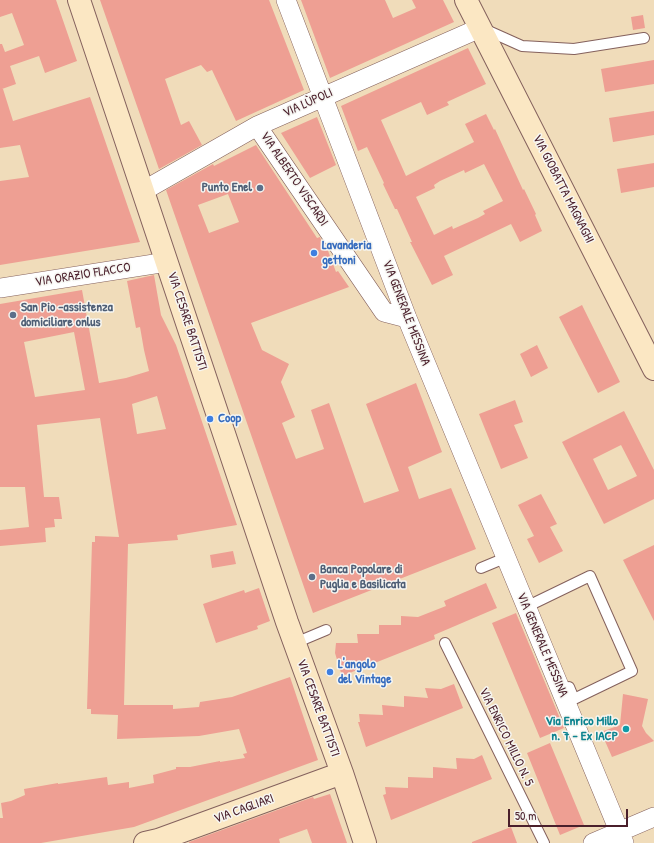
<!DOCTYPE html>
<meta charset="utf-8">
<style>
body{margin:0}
#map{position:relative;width:654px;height:843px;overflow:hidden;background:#f0dcba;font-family:"Patrick Hand",sans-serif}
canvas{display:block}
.scale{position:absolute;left:508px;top:809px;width:120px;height:18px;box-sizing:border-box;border:2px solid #4a1f2b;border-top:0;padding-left:5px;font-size:12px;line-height:14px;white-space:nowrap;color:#4a1f2b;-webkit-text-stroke:3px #f6f6f2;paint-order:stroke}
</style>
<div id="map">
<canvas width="654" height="843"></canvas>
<div class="scale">50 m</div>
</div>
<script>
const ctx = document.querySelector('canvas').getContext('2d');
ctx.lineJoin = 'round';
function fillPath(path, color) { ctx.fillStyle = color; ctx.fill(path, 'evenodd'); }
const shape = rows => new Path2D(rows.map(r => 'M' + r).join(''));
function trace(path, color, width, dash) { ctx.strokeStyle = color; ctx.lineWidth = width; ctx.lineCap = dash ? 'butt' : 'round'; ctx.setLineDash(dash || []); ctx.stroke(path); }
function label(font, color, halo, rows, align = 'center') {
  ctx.font = font + ' "Patrick Hand",sans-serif'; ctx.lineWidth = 3; ctx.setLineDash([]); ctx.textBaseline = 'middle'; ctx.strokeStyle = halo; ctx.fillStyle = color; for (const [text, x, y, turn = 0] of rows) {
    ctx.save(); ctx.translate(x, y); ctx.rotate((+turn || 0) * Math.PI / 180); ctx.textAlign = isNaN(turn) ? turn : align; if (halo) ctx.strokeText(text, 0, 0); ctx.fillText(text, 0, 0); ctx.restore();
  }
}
fillPath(shape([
 [0,0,56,0,77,61,45,73,39,56,10,66,16,84,2,89,3,89,13,121,90,97,140,242,0,265,0,181,29,177,20,145,0,148,0,44,2,44,5,52,24,45,12,13,0,17],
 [100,0,269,0,304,90,236,121,212,70,207,72,201,65,165,79,181,125,189,121,202,145,159,169],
 [301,0,385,0,393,18,416,8,412,0,443,0,454,22,330,78],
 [643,15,645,28,633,30,631,17],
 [468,48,486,84,447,102,449,105,427,115,421,102,381,120,406,176,474,142,465,124,486,114,494,130,495,129,523,190,524,189,536,214,535,215,542,231,520,242,511,224,444,256,453,275,432,285,410,242,412,242,397,209,395,209,383,184,384,183,367,147,358,151,341,106],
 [484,164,503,201,483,211,485,214,478,218,453,229,452,226,434,235,416,197,435,188,434,185,440,181,464,170,465,173],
 [654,60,654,84,605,92,601,69],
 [654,111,654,135,613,142,609,118],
 [317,117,336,165,310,178,281,133],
 [256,145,317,238,320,237,323,246,325,245,327,248,336,272,338,271,349,287,251,323,262,350,289,364,281,382,295,417,282,423,296,459,324,449,311,410,329,403,364,503,399,491,366,404,416,383,442,452,408,467,419,499,451,488,476,549,313,613,166,190,213,164,214,166],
 [228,194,239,222,209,233,198,205],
 [654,163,654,187,621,193,617,169],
 [154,275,161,315,176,345,237,525,177,535,178,540,128,544,124,705,173,705,173,709,199,707,200,702,232,697,290,677,318,760,134,827,41,843,0,843,0,818,3,818,1,803,11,801,25,795,24,789,58,783,58,784,107,777,108,785,129,782,129,788,154,783,153,775,176,769,176,767,190,767,220,761,220,762,245,758,243,754,247,753,239,729,199,736,117,739,118,715,91,714,91,709,87,709,92,542,95,542,95,536,119,537,100,418,37,425,44,497,59,497,62,519,54,519,55,527,45,528,46,542,0,546,0,530,29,527,25,487,0,487,0,304,82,290,99,383,126,378,149,371,144,350,140,327,136,328,127,281],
 [74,332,85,390,35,397,24,342],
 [157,396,166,429,137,434,132,404],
 [582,305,620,382,598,393,559,317],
 [537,345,548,368,531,377,520,354],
 [515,400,523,422,514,425,528,458,501,469,479,414],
 [624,411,654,470,654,499,604,524,562,442],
 [621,445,637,476,608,490,593,459],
 [541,494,557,524,550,527,563,551,539,563,527,539,534,536,518,505],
 [654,545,654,621,623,560],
 [233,551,236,564,212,568,210,555],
 [486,583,497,608,434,635,435,639,342,676,335,653,336,643,358,643,357,634,379,634,379,625,401,625,401,616,418,617,446,606,444,601],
 [259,588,270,621,257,626,258,629,216,643,203,604,244,590,245,593],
 [516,613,564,728,540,738,492,623],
 [454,684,463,708,366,747,358,722,360,722,359,714,383,715,382,705,404,707,404,696,428,698,425,688,441,689],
 [623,694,648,699,642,726,646,733,654,741,612,757,601,732,620,725],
 [550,743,584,825,560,835,527,753],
 [482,755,492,779,391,820,383,795,386,794,385,787,408,788,408,777,433,778,433,767,457,769,456,758,474,759],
 [330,794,347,843,312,843,307,829,279,839,280,843,189,843,189,842,313,797,314,799],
 [511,827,517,843,472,843,472,842]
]), '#ee9f93');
const lane = shape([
 [484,29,522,46,574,49,644,38],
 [481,568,505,558],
 [526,607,590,576,632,671,574,699,569,687],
 [295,643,326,630],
 [445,643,544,843]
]);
const street = shape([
 [286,0,407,318,624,843],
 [257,126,384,312,407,318],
 [143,191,257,126,480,28],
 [0,288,167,262],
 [593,843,654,817]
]);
const secondary = shape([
 [79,0,287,622,342,773,365,843],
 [466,0,654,369],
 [145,843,158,840,342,773]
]);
trace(lane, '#84615d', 12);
trace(street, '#84615d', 20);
trace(secondary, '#84615d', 24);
trace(lane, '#fff', 10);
trace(street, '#fff', 19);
trace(secondary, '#fbe7c3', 22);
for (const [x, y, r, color] of [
 [260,188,4,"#5c6f8a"],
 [314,253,4,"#3f7fe0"],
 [13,315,4,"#5c6f8a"],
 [210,419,4,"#3f7fe0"],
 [312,577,4,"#5c6f8a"],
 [330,672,4,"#3f7fe0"],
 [626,729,4,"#0f9aa8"]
]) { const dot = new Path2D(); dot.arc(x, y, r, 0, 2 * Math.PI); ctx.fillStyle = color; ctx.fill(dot); trace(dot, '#f6f6f2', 1.5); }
label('13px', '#4a1f2b', '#f6f6f2', [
 ["VIA LÙPOLI",308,103,-24],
 ["VIA ALBERTO VISCARDI",294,179,56],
 ["VIA GIOBATTA MAGNAGHI",563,189,63],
 ["VIA ORAZIO FLACCO",83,275,-9],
 ["VIA GENERALE MESSINA",406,313,69],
 ["VIA CESARE BATTISTI",187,321,72],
 ["VIA GENERALE MESSINA",542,645,67],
 ["VIA CESARE BATTISTI",318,708,70],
 ["VIA ENRICO MILLO N. 5",506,737,64],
 ["VIA CAGLIARI",244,809,-20]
]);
label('bold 13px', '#4e5e75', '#f6f6f2', [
 ["Punto Enel",252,188,"right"],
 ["San Pio -assistenza",21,308],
 ["domiciliare onlus",21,323],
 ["Banca Popolare di",320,570],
 ["Puglia e Basilicata",320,585]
], 'left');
label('bold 13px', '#366cbe', '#f6f6f2', [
 ["Lavanderia",322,246],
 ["gettoni",322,261],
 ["Coop",218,419],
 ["L'angolo",338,665],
 ["del Vintage",338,680]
], 'left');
label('bold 13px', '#0d838f', '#f6f6f2', [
 ["Via Enrico Millo",618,722],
 ["n. 7 - Ex IACP",618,737]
], 'right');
</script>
